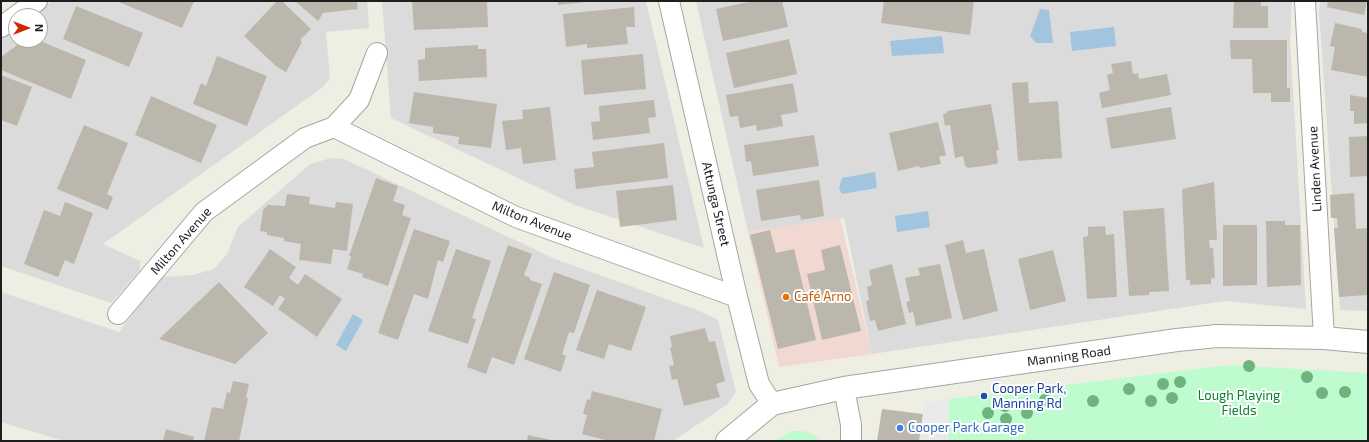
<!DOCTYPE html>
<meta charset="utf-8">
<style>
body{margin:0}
#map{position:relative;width:1369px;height:442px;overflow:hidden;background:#efeee3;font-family:"Exo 2",sans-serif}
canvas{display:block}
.frame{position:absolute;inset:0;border:2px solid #1e1e1e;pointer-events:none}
.north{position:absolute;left:8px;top:8px;width:40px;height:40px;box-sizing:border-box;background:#fff;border:1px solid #a5a5a5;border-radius:50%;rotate:90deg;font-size:11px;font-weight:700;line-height:16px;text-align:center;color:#1e1e1e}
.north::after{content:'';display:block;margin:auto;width:14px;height:18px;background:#cc2a00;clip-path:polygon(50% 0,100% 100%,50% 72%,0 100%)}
</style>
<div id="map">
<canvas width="1369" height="442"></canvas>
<div class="frame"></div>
<div class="north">N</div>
</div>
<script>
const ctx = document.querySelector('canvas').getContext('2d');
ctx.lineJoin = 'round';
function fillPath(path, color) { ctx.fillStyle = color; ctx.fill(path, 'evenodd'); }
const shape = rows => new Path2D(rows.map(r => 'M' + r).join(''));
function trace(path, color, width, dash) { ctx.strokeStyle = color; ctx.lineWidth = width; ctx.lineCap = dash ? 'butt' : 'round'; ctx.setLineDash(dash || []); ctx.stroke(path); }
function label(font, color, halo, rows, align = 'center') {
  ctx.font = font + ' "Exo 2",sans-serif'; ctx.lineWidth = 4; ctx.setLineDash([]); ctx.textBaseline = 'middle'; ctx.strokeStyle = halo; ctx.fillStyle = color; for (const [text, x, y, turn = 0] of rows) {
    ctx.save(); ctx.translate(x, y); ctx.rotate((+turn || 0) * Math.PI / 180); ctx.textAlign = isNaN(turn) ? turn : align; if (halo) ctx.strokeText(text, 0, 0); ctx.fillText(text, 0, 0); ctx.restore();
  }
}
fillPath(shape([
 [52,1,367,1,369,28,326,32,330,78,323,87,103,244,140,261,140,270,111,303,1,266,1,37,16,27,16,40,40,40,40,16,31,16],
 [382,1,646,1,704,248,575,205,391,118],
 [696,1,1292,1,1290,40,1306,309,1225,301,872,354,844,218,748,232],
 [1320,1,1368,1,1368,311,1340,310,1319,12],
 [331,158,344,159,555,259,697,310,718,320,736,392,728,404,673,441,64,441,1,422,1,292,119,332,161,277,193,275,214,269,227,254,238,227,310,164]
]), '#dcdbdb');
fillPath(shape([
 [840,218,872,354,779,367,748,232]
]), '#f1d9d2');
fillPath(shape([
 [1229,365,1368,373,1368,441,948,441,949,399],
 [792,431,803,431,811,433,821,441,774,441]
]), '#befcd0');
fillPath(shape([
 [949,399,948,441,919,441,925,403]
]), '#eaeaea');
fillPath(shape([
 [1040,9,1049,10,1053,43,1036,43,1030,36],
 [1114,27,1116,46,1072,51,1070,32],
 [942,36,944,53,892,56,890,41],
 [875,172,877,188,842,194,839,188,842,178],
 [928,211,930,227,897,232,895,216],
 [353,314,363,320,346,351,336,345]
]), '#a1c4df');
fillPath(shape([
 [116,1,194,1,182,28],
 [277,1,282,1,311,29,300,40,302,42,286,72,277,67,244,36],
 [295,1,357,1,358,9,323,13,318,21],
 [412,1,487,1,488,27,414,30],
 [558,1,586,1,586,2,558,5],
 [753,1,782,1,788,27,723,41,716,9],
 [884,1,974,1,970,35,881,23],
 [1234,1,1261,1,1261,6,1268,6,1268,28,1233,28],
 [1328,1,1367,1,1364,15,1327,7],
 [76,6,143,33,129,67,63,39],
 [634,7,635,27,626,27,628,44,587,48,587,44,566,47,563,14],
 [1335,23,1362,29,1362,32,1368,33,1368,77,1331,70,1335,47,1330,46],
 [789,39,797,74,734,88,726,53],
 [24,40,38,40,86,60,71,99,1,70,1,57],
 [1230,40,1287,40,1287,88,1290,88,1290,102,1271,102,1271,93,1253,93,1252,59,1231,59],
 [478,45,478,49,486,49,487,77,419,81,418,60,425,59,425,48],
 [643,54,646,89,584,95,581,60],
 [217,56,267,76,247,126,193,104,201,83,206,86],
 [1131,61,1133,74,1138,73,1139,79,1167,74,1171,95,1102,108,1099,93,1110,90,1107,75,1113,73,1111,64],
 [1,75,32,87,17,126,1,120],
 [1028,82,1029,103,1058,101,1062,158,1018,161,1012,83],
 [793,83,798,112,781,115,783,126,757,131,756,125,740,128,738,116,730,117,726,95],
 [414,92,497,104,491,148,458,144,459,137,433,133,433,127,409,123],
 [1350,95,1368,98,1368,123,1354,124,1354,111,1350,111],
 [151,96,217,125,201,163,135,135],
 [654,100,656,117,648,118,650,133,593,140,591,122,600,121,599,106],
 [991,104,999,150,996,151,998,161,997,164,968,168,965,166,963,156,955,158,950,125,945,126,943,114,947,113,947,111],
 [550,107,556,160,523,164,521,148,506,150,502,121,523,119,522,110],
 [1171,107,1176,139,1111,149,1106,118],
 [938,122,946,155,939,157,941,164,920,168,919,166,898,171,889,133],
 [84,125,128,143,107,194,113,197,108,210,57,189],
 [814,135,819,166,753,176,751,161,746,162,744,145],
 [1368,136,1368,176,1350,177,1349,137],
 [664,143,668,178,576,189,574,169,594,167,592,152],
 [376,178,398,186,393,201,405,205,402,215,411,218,388,286,362,277,363,274,347,269,351,257,349,256],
 [819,180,824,216,801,220,800,215,761,221,756,190],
 [1214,182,1217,240,1209,240,1210,248,1213,248,1215,278,1211,278,1211,284,1190,285,1190,280,1186,280,1182,189],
 [673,185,677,220,620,227,616,191],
 [1354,193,1356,229,1368,228,1368,295,1339,297,1334,228,1338,228,1337,218,1331,218,1330,195],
 [287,194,310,197,309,204,335,208,336,202,353,204,347,251,333,249,331,264,299,260,301,244,284,241,284,238,267,235,267,232,260,231,263,210,268,205,285,206],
 [65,202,93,213,74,264,65,260,58,277,24,264,44,210,60,216],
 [1164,208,1169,291,1149,292,1149,295,1129,296,1123,211],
 [1266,221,1285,221,1285,225,1300,225,1301,285,1267,287],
 [1223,225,1257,225,1257,285,1223,286],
 [1105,226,1106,235,1114,234,1117,297,1087,299,1083,237,1088,236,1088,227],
 [414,229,450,241,443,262,438,260,428,299,414,294,398,340,378,333],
 [770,230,776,253,794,249,816,340,778,349,750,235],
 [963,240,966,253,984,249,998,311,963,320,945,245],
 [508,245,532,254,524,275,530,278,530,280,542,284,514,365,492,357,486,374,467,367],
 [840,245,861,331,822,340,807,274,825,270,821,250],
 [270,249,296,267,289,278,298,285,305,274,342,299,317,337,278,309,285,299,280,295,273,306,244,287],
 [456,249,491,261,472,318,476,319,468,344,428,331],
 [1053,250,1066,301,1030,310,1018,259],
 [892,264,906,324,878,331,875,320,870,321,866,301,869,300,867,287,872,285,869,270],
 [940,264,952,318,916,326,913,312,909,313,906,302,910,301,905,278,920,275,918,268],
 [554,272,590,285,574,333,569,332,562,354,566,356,561,372,524,359],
 [219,282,268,333,235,364,159,339],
 [597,290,646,307,631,351,609,344,604,359,576,350],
 [705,328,709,342,715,341,725,381,716,384,720,397,684,406,677,379,672,380,669,366,674,365,670,348,672,347,670,336],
 [233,381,249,384,246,398,248,398,239,441,204,441,212,407,223,409,227,392,230,393],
 [592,391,662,409,654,441,609,441,582,434,587,415,583,414,587,399,590,400],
 [882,409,923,414,919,441,877,441],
 [166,429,194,437,193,441,163,441],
 [528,435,551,440,551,441,527,441]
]), '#bcb7ac');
const minor = shape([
 [669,1,737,297,759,384,772,404],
 [1305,1,1324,338],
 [1,27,37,1],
 [334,127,359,100,377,53],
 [118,314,204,212,305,138,334,127,516,217,737,297],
 [844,388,851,425,851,441]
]);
const tertiary = shape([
 [727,441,772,404,844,388,1177,340,1217,336,1324,338,1368,342]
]);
trace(minor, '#a5a5a5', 22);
trace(tertiary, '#a5a5a5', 24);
trace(minor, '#fff', 20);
trace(tertiary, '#fff', 22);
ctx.fillStyle = '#6fb37d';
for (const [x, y] of [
 [1249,366],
 [1307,377],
 [1180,382],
 [1163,384],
 [1129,389],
 [1345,392],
 [1322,393],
 [1172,398],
 [1045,400],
 [1093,401],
 [1151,401],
 [1005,406],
 [988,413],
 [1027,413],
 [1006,419]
]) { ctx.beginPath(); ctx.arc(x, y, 6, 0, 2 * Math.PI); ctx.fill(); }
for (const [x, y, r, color] of [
 [786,297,4,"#e8710a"],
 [984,396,4,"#1a4fb4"],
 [900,428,4,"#3f7fe0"]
]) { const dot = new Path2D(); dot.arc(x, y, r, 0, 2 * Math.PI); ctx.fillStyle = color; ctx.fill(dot); trace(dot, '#fff', 1.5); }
label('13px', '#1e1e1e', '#fff', [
 ["Linden Avenue",1315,169,-93],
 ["Attunga Street",716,204,77],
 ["Milton Avenue",532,221,22],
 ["Milton Avenue",181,241,-49],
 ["Manning Road",1069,356,-8]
]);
label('13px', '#c56008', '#fff', [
 ["Café Arno",794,297]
], 'left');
label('13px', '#164399', '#fff', [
 ["Cooper Park,",992,389],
 ["Manning Rd",992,404]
], 'left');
label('13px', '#06822a', '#fff', [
 ["Lough Playing",1239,396],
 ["Fields",1239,411]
]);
label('13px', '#366cbe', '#fff', [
 ["Cooper Park Garage",908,428]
], 'left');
</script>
